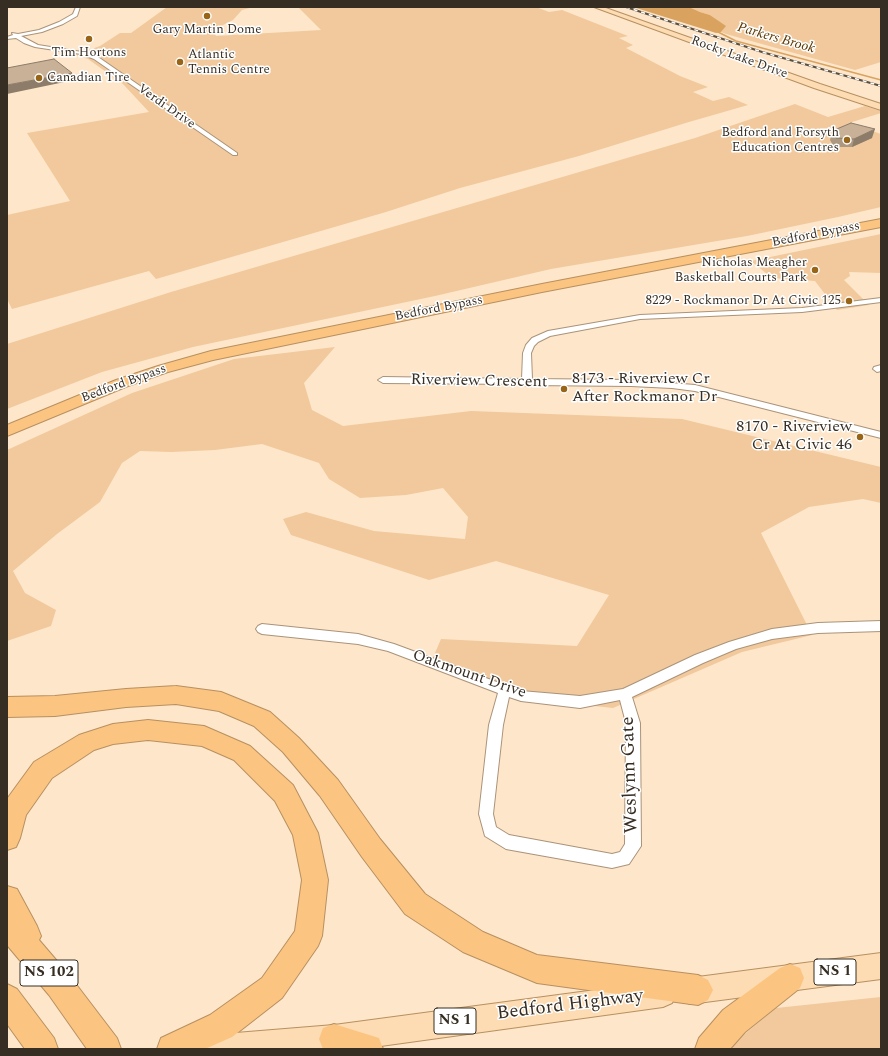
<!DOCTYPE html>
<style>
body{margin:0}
#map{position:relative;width:888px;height:1056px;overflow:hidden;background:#fee6ca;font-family:Spectral,serif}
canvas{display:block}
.frame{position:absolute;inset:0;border:8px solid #372e23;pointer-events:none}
</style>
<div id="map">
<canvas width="888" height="1056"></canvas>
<div class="frame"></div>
</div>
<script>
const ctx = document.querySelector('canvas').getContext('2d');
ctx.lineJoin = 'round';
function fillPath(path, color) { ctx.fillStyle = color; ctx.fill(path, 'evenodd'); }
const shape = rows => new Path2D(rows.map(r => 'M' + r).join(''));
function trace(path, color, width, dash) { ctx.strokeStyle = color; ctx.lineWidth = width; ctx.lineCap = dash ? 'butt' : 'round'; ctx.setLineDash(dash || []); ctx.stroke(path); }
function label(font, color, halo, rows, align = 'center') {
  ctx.font = font + ' Spectral,serif'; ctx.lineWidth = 3; ctx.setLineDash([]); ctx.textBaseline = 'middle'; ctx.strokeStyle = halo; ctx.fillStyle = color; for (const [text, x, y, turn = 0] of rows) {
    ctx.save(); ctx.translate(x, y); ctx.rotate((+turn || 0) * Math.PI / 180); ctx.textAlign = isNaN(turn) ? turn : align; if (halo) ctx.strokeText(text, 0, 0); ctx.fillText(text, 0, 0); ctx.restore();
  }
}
fillPath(shape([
 [167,7,254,7,242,10,233,20,213,30,216,36,321,30,298,7,536,7,549,12,562,10,628,36,619,38,633,45,626,48,680,76,708,87,693,92,713,101,729,97,748,105,689,122,579,156,460,188,386,212,156,279,149,271,12,309,7,299,7,215,70,201,27,133,149,112,123,84,88,59,75,55,100,46,120,33,131,33],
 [689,7,881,7,881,62,855,70,726,34,721,32,725,26,710,15,700,12],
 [795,104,828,117,865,106,881,111,881,113,849,123,881,134,881,207,838,217,747,236,551,269,435,296,193,347,102,372,7,409,7,344,171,292,695,138],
 [881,234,881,273,849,272,850,276,844,280,869,305,837,310,815,281,772,278,751,261],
 [335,347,304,383,312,410,343,426,471,411,682,419,881,467,881,503,863,499,809,507,761,533,812,635,742,652,613,708,520,698,429,667,441,639,577,646,609,595,496,561,429,580,291,535,283,519,306,512,374,531,465,539,468,517,443,488,406,495,360,498,329,479,319,463,262,444,215,450,171,452,140,451,122,463,100,502,57,534,13,571,25,593,56,610,51,626,7,641,7,450,132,393,234,359],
 [881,997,881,1049,732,1049,735,1042,776,1008]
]), '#f1c99c');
fillPath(shape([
 [633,7,689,7,700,12,710,15,726,26,721,32,716,33]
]), '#d9a35f');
trace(shape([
 [714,30,736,41,881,80]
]), '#d9a35f', 1.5);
const street = shape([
 [76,7,80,7,77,16,63,24,42,32,21,36,38,45,82,52,98,57,237,153,237,155,233,155,94,59,81,54,35,47,24,43,16,38,7,39,7,37,13,35,12,33,18,34,39,30,59,22,73,14,76,7],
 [881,298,881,302,802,312,640,319,550,336,538,342,534,346,531,353,532,379,631,380,695,385,881,432,881,438,695,391,672,388,631,386,531,385,527,386,523,384,383,383,378,380,383,377,522,379,523,353,526,345,532,338,548,331,640,315,802,308,881,298],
 [881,365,881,371,877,372,873,369,874,367,881,365],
 [881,621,881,631,818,633,772,639,736,649,703,663,632,697,640,723,641,846,629,864,612,868,506,849,485,836,479,814,489,725,498,693,388,651,358,644,262,634,258,632,256,629,258,626,262,624,358,634,394,644,521,691,580,696,623,689,695,655,729,642,772,629,818,623,881,621],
 [509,697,521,701,580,708,620,700,626,723,625,844,620,852,612,854,509,835,496,827,493,814,503,725,509,697]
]);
const primary = shape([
 [594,7,603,7,820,84,881,104,881,110,814,88,594,7],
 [881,953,881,979,690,1004,681,1000,677,991,681,982,690,978,881,953],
 [663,981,672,985,676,994,672,1003,663,1007,359,1049,197,1049,201,1039,211,1035,334,1025,663,981]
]);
const highway = shape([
 [881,219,881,227,542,292,213,360,168,372,128,386,7,436,7,425,116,380,158,366,211,351,542,284,881,219],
 [176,686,221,692,270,712,299,738,338,780,380,839,425,894,483,932,537,955,698,975,708,980,713,990,708,1000,698,1005,537,983,463,952,405,914,362,857,320,796,283,752,254,726,219,711,176,704,126,707,55,716,7,717,7,697,55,696,126,689,176,686],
 [148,720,204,726,250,746,293,785,318,833,328,880,322,936,318,946,282,998,232,1037,205,1049,157,1049,161,1038,210,1015,262,978,295,931,302,880,293,835,275,801,234,760,202,746,148,740,113,744,94,750,52,778,26,815,20,838,16,847,7,850,7,799,34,762,79,735,113,724,148,720],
 [7,886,17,889,37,926,41,936,39,940,69,975,117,1038,121,1049,87,1049,49,995,7,945,7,886],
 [790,964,800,968,804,978,800,988,745,1032,730,1049,695,1049,699,1038,723,1010,780,968,790,964],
 [7,984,17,989,54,1038,58,1049,25,1049,7,1024,7,984],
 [334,1024,379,1038,383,1049,323,1049,319,1039,323,1028,334,1024]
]);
trace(street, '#aa9379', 2);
trace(primary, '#b79060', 2);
trace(highway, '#b79060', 2);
fillPath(street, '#fff');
fillPath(primary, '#fddcb3');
fillPath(highway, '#fcc481');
const rail = shape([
 [626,7,762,52,881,86]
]);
trace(rail, '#594e40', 2);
trace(rail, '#fff', 1.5, [4]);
fillPath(shape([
 [832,131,872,138,852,147,834,147,830,140]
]), '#ac9881');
fillPath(shape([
 [72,73,74,80,7,94,7,85],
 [875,129,872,138,852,147,854,139]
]), '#8c7c69');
const building = shape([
 [54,59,72,73,7,85,7,68,54,59],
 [851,123,875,129,854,139,836,138,832,131,851,123]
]);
fillPath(building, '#c8b196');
trace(building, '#8c7c69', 1);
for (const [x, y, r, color] of [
 [207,16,4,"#976418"],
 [89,39,4,"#976418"],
 [180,62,4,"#976418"],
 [39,78,4,"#976418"],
 [847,140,4,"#976418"],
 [815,270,4,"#976418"],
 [849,301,4,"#976418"],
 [564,389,4,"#976418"],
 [860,437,4,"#976418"]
]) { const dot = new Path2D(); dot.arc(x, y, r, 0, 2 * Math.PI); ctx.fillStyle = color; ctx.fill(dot); trace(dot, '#fff', 1.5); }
label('13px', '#372e23', '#fff', [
 ["Gary Martin Dome",207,30,"center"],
 ["Tim Hortons",89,53,"center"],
 ["Atlantic",188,55,"left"],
 ["Tennis Centre",188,70,"left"],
 ["Canadian Tire",47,78,"left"],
 ["Bedford and Forsyth",839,133],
 ["Education Centres",839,148],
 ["Nicholas Meagher",807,263],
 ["Basketball Courts Park",807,278],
 ["8229 - Rockmanor Dr At Civic 125",841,301]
], 'right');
label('13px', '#372e23', '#fff', [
 ["Rocky Lake Drive",739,58,20],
 ["Verdi Drive",166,107,35],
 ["Bedford Bypass",816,235,-11],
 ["Bedford Bypass",439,309,-11],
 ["Bedford Bypass",124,384,-20]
]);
label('italic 14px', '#5b3700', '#fff', [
 ["Parkers Brook",776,39,16]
]);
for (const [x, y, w] of [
 [835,972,42],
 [49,973,58],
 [455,1021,42]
]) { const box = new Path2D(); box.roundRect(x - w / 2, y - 13, w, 26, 3); ctx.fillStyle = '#fff'; ctx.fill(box); trace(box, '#372e23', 1); }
label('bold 15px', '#372e23', null, [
 ["NS 1",835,972],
 ["NS 102",49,973],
 ["NS 1",455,1021]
]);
label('16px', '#372e23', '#fff', [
 ["8173 - Riverview Cr",572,380],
 ["After Rockmanor Dr",572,398],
 ["8170 - Riverview",852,428,"right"],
 ["Cr At Civic 46",852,446,"right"]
], 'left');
label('16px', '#372e23', '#fff', [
 ["Riverview Crescent",479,382,1],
 ["Oakmount Drive",469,675,19]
]);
label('19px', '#372e23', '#fff', [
 ["Weslynn Gate",631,775,-92],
 ["Bedford Highway",570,1006,-7]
]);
</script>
